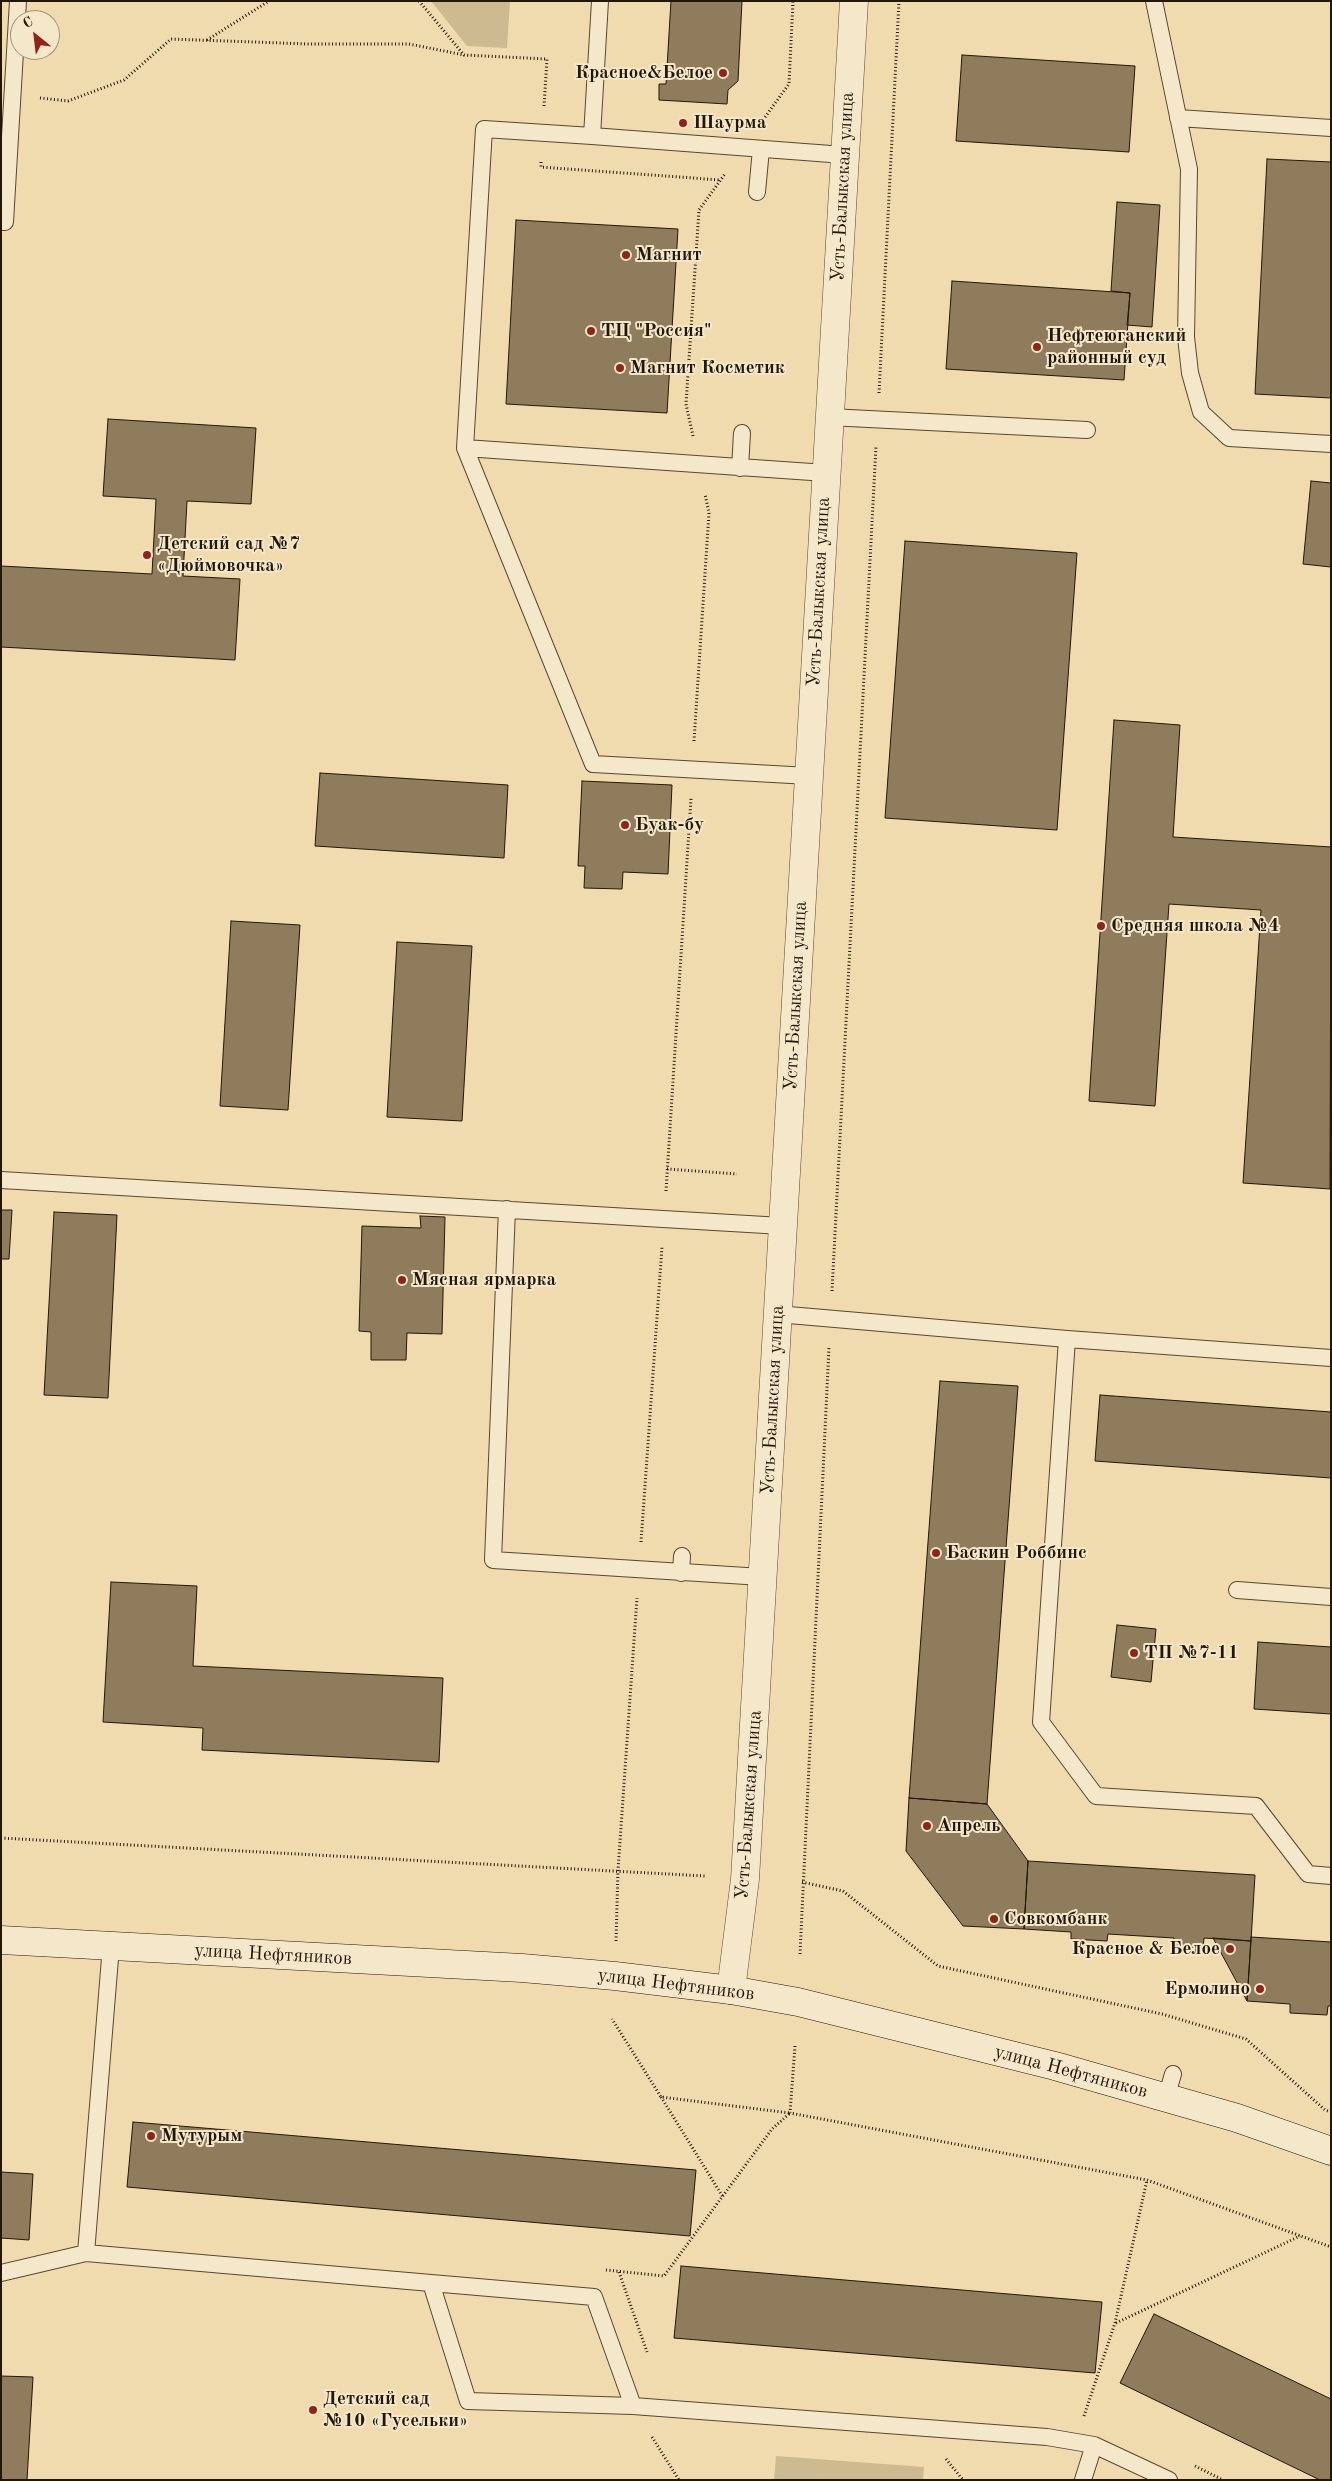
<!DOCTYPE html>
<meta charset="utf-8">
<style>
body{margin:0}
#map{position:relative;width:1332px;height:2481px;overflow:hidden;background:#f0dbae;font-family:"Old Standard TT",serif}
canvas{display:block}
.frame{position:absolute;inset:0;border:2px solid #241605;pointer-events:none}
.north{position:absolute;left:10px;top:10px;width:50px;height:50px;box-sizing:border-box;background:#f5e8ca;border:1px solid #a1947b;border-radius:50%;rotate:331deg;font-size:14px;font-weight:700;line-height:20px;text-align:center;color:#241605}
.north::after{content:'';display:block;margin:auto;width:18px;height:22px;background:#8f2418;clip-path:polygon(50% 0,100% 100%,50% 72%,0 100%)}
</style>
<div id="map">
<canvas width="1332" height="2481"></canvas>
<div class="frame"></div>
<div class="north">С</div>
</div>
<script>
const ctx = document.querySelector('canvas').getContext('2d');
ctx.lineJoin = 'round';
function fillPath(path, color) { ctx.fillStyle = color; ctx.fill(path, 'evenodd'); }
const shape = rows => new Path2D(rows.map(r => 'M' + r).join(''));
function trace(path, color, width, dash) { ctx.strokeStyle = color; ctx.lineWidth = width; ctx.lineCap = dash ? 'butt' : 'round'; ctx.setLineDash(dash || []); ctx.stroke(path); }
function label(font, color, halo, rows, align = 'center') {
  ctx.font = font + ' "Old Standard TT",serif'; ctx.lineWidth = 4; ctx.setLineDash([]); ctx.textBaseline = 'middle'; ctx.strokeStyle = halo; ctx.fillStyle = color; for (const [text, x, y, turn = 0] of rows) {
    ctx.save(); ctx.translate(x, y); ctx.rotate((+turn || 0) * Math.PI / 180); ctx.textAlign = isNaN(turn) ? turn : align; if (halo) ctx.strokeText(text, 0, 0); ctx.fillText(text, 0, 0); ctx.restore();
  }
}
fillPath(shape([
 [431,1,510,1,507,48,467,46],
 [776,2456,924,2467,923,2480,774,2480]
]), '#cdba91');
const building = shape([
 [671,1,742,1,738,81,728,90,727,104,659,100,659,84,666,84,671,1],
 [962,55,1135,66,1129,152,956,141,962,55],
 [1267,159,1331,162,1331,398,1255,394,1267,159],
 [1117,202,1160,205,1152,327,1127,325,1130,293,1111,291,1117,202],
 [516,220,678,229,667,413,506,404,516,220],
 [952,281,1130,293,1124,380,946,369,952,281],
 [108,419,256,428,251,504,187,501,183,576,240,579,235,660,1,647,1,566,152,574,156,499,103,496,108,419],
 [1311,481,1331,483,1331,567,1303,564,1311,481],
 [905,541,1077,553,1057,830,885,818,905,541],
 [1114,720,1180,725,1173,837,1331,847,1330,1189,1243,1183,1261,910,1169,904,1155,1106,1089,1101,1114,720],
 [320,773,508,785,504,858,315,846,320,773],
 [582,781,672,785,668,874,623,872,622,889,584,888,585,866,578,866,582,781],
 [231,921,300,925,288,1110,220,1106,231,921],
 [397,942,472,946,462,1121,387,1117,397,942],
 [1,1210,12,1210,9,1259,1,1259,1,1210],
 [54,1212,117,1215,108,1398,44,1395,54,1212],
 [420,1216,445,1217,442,1334,407,1333,406,1360,371,1360,371,1332,359,1331,362,1226,421,1228,420,1216],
 [940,1381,1018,1386,987,1804,909,1798,940,1381],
 [1100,1395,1331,1412,1331,1478,1095,1461,1100,1395],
 [111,1582,197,1586,193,1666,443,1678,439,1762,202,1750,203,1728,103,1722,111,1582],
 [1117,1625,1156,1629,1151,1682,1111,1677,1117,1625],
 [1258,1642,1331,1647,1331,1714,1254,1709,1258,1642],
 [909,1798,987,1804,1028,1861,1024,1929,963,1926,906,1851,909,1798],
 [1028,1861,1255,1875,1251,1941,1204,1938,1203,1948,1174,1946,1174,1938,1108,1934,1107,1941,1071,1939,1071,1932,1024,1929,1028,1861],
 [1251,1937,1331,1942,1331,2006,1328,2006,1327,2015,1290,2013,1290,2004,1247,2001,1251,1937],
 [1213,1938,1251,1941,1247,2001,1213,1938],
 [133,2122,696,2170,690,2236,127,2187,133,2122],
 [1,2172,33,2174,29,2240,1,2238,1,2172],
 [681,2266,1102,2302,1095,2373,674,2338,681,2266],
 [1154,2314,1331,2399,1331,2480,1320,2480,1120,2383,1154,2314],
 [1,2376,33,2377,27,2480,1,2480,1,2376]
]);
fillPath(building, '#8e7c5d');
trace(building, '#241605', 1);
const service = shape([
 [600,1,592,136,844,155],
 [1154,1,1189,169,1186,337,1190,373,1201,412,1229,438,1331,444],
 [1178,118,1331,128],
 [592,136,484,129,465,448,826,473],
 [757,192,761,149],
 [1,222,5,222,18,1],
 [829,417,1087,430],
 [465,448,593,764,809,776],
 [740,468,742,433],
 [1,1180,782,1226],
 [507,1209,493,1560,762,1577],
 [777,1314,1067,1339,1331,1358],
 [1067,1339,1041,1722,1096,1796,1256,1806,1308,1874,1331,1876],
 [681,1573,682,1556],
 [1237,1590,1331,1597],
 [1166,2098,1173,2074],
 [86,2253,111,1946],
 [1,2273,86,2253,431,2283,468,2401,633,2406,1047,2437,1094,2445,1169,2480],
 [431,2283,594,2297,633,2406],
 [1083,2480,1094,2445]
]);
const minor = shape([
 [731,1990,745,1879,854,1]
]);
const secondary = shape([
 [1,1940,522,1968,615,1976,731,1990,798,2002,1055,2066,1237,2118,1331,2151]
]);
trace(service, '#57472f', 18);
trace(minor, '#57472f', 29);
trace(secondary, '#241605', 29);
trace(shape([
 [419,1,464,55,547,59,544,106],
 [207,40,269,1],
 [40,98,68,101,124,80,171,39,308,44,409,44,464,55],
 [763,120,789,84,793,1],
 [541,162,541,167,720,180],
 [879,393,899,1],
 [693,436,686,404,699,210,725,174],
 [694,741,709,513,705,494],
 [667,1169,737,1174],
 [666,1191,691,798],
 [832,1291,876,446],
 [641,1542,662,1247],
 [1,1838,705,1876],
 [802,1882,843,1891,938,1966,1162,2014,1246,2039,1325,2110,1331,2112],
 [616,1941,618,1870,637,1598],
 [800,1954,829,1347],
 [795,2046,790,2113,1147,2180,1331,2247],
 [661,2097,723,2197],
 [606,2270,664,2276,772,2129,790,2113,661,2097,612,2019],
 [619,2272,647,2352],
 [1116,2323,1300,2236],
 [1084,2416,1115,2323,1147,2180],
 [652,2437,679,2480],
 [946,2459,963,2480],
 [1195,2466,1223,2480]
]), '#241605', 3, [1, 2.5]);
trace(service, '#f5e8ca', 16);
trace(minor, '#f5e8ca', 28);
trace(secondary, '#f5e8ca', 28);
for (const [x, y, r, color] of [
 [723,73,5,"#8f2418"],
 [683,123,5,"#8f2418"],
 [626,255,5,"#8f2418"],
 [591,331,5,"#8f2418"],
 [1037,347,5,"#8f2418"],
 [620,368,5,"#8f2418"],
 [147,555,5,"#8f2418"],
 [625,825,5,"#8f2418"],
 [1101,926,5,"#8f2418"],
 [402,1280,5,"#8f2418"],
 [936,1553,5,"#8f2418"],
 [1134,1653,5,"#8f2418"],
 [927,1826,5,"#8f2418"],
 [994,1919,5,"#8f2418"],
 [1230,1949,5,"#8f2418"],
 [1260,1989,5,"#8f2418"],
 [151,2136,5,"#8f2418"],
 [313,2410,5,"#8f2418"]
]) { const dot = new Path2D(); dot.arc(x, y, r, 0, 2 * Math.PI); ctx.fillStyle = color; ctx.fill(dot); trace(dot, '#f5e8ca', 2); }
label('bold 19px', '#241605', '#f5e8ca', [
 ["Красное&Белое",713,73,"right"],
 ["Шаурма",693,123],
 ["Магнит",636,255],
 ["ТЦ \"Россия\"",601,331],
 ["Нефтеюганский",1047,336],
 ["районный суд",1047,358],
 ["Магнит Косметик",630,368],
 ["Детский сад №7",157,544],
 ["«Дюймовочка»",157,566],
 ["Буак-бу",635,825],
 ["Средняя школа №4",1111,926],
 ["Мясная ярмарка",412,1280],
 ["Баскин Роббинс",946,1553],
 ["ТП №7-11",1144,1653],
 ["Апрель",937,1826],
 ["Совкомбанк",1004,1919],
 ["Красное & Белое",1220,1949,"right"],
 ["Ермолино",1250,1989,"right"],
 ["Мутурым",161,2136],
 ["Детский сад",323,2399],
 ["№10 «Гусельки»",323,2421]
], 'left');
label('19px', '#241605', '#f5e8ca', [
 ["Усть-Балыкская улица",843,187,-87],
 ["Усть-Балыкская улица",819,592,-87],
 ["Усть-Балыкская улица",796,996,-87],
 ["Усть-Балыкская улица",773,1400,-87],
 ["Усть-Балыкская улица",749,1805,-86],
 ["улица Нефтяников",273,1955,3],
 ["улица Нефтяников",676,1985,7],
 ["улица Нефтяников",1071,2072,15]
]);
</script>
